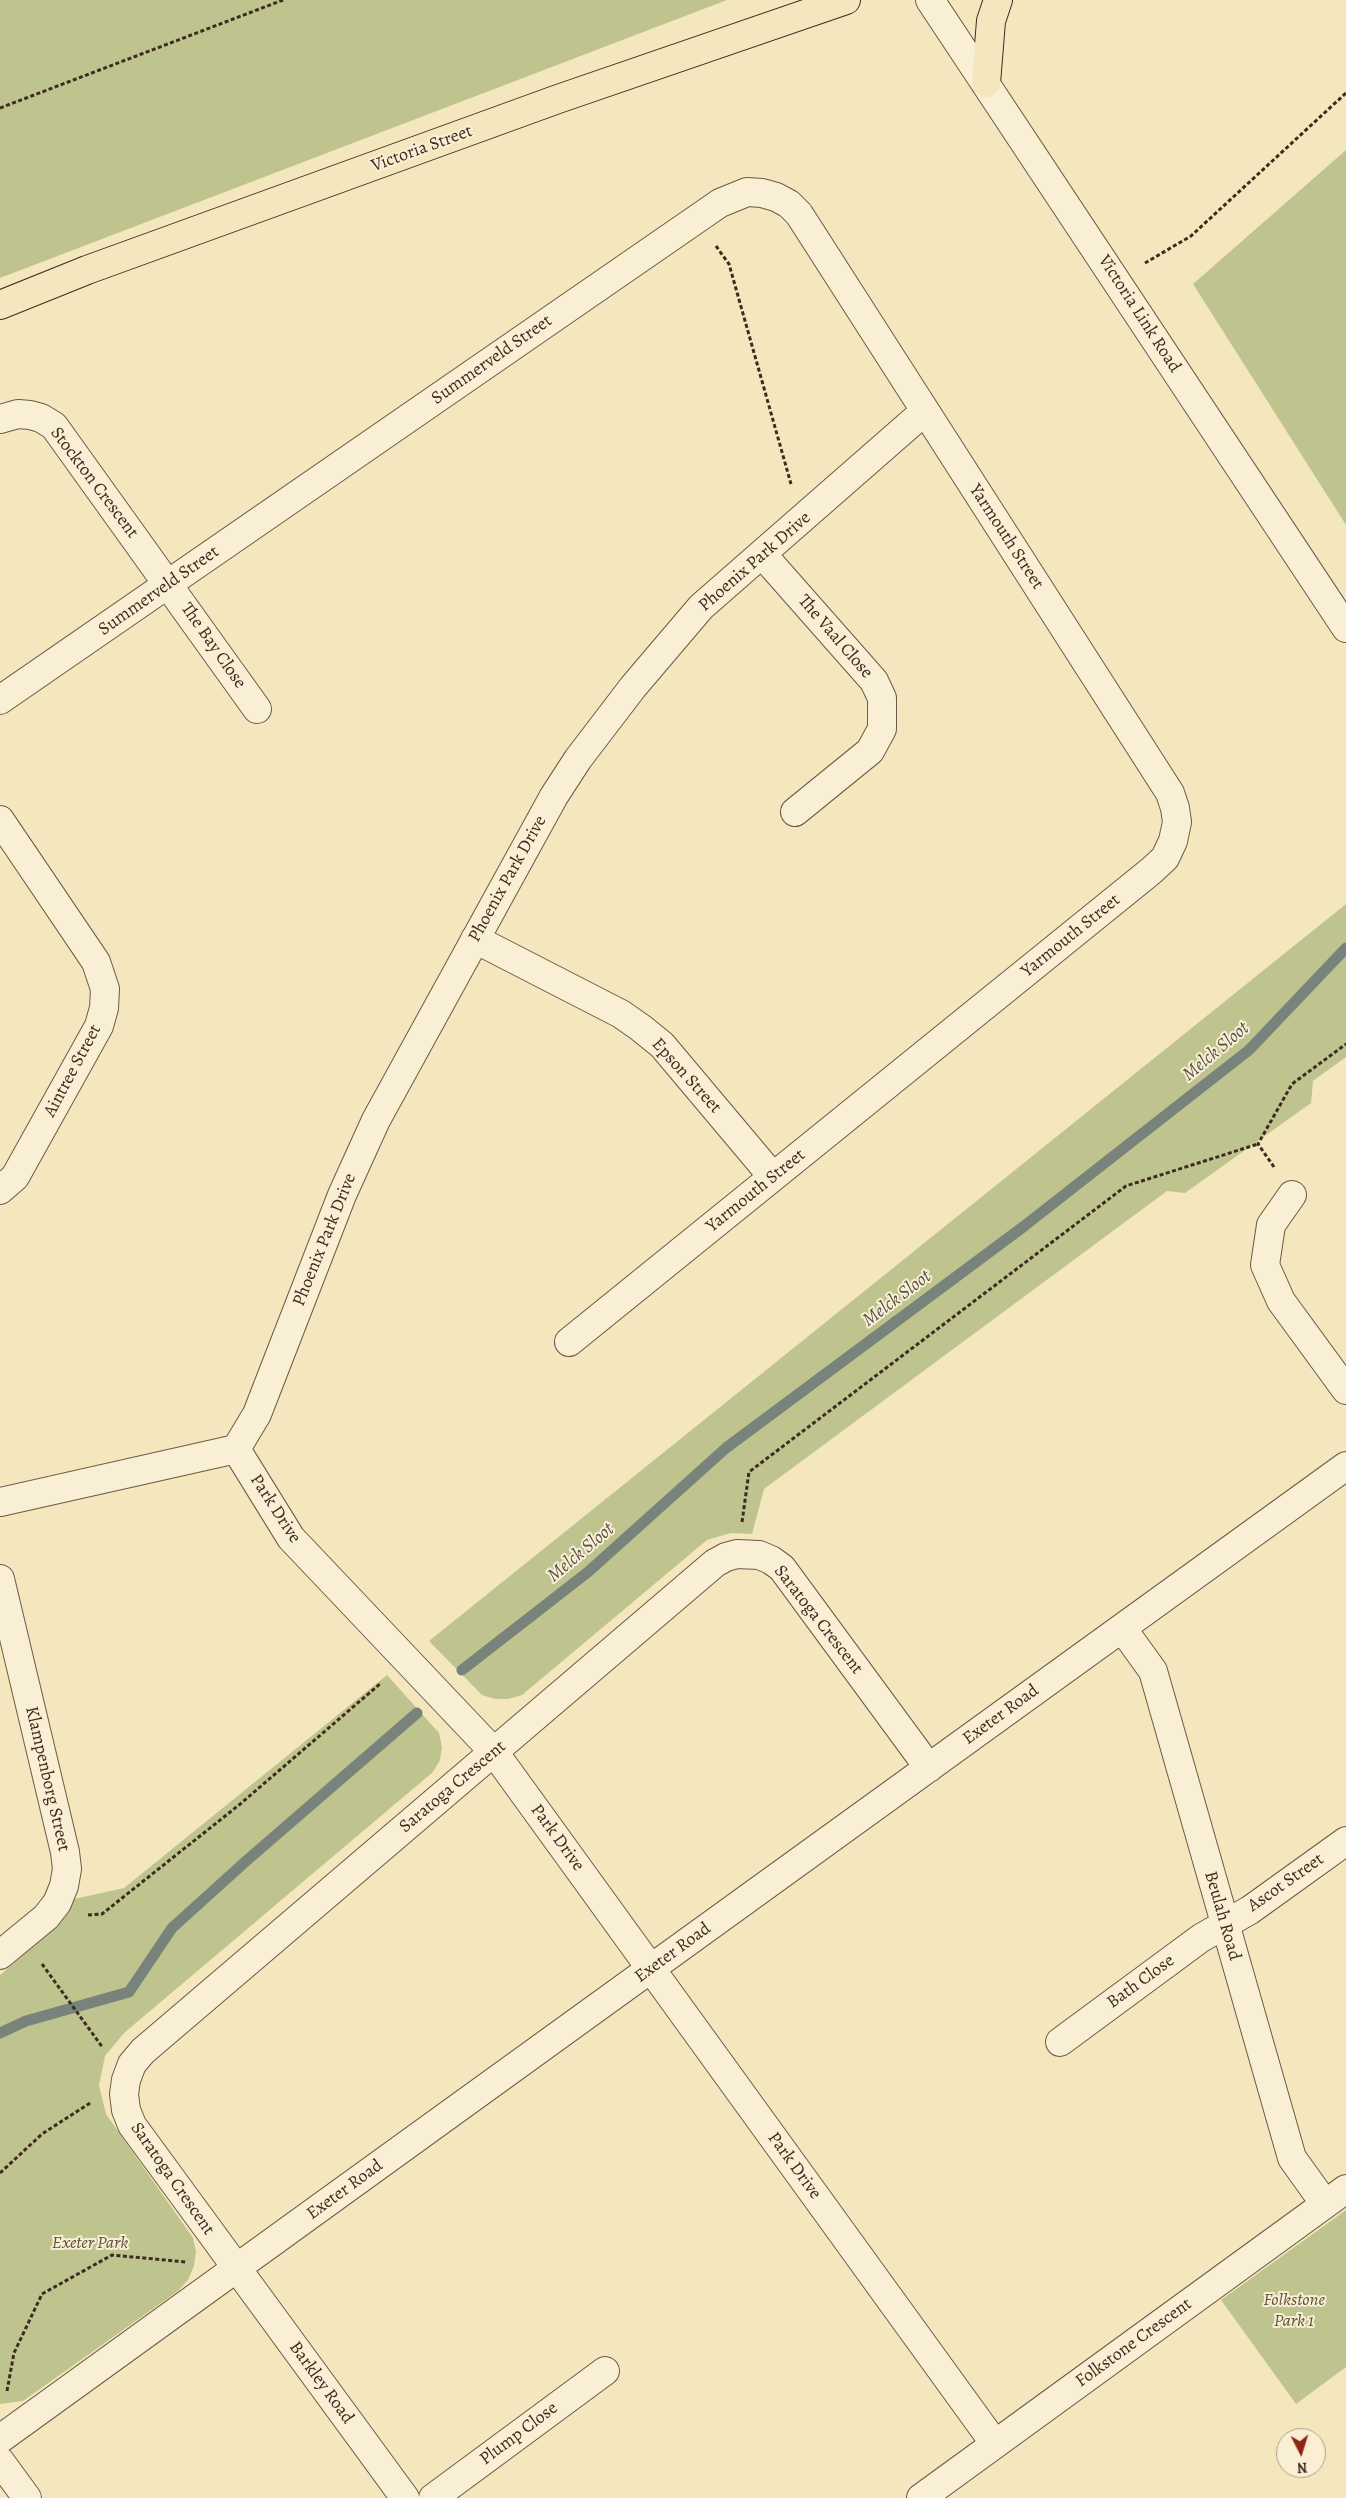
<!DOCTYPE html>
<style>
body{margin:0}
#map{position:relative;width:1346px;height:2498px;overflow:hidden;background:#f4e7bd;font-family:Alegreya,serif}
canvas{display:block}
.north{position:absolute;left:1276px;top:2428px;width:50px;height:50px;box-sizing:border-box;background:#f8efd4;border:1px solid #aea08c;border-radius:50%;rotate:175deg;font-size:14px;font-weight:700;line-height:20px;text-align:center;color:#3f2a20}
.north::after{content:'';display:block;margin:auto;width:18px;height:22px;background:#8f2418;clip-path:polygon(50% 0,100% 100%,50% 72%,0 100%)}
</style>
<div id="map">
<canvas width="1346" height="2498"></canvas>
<div class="north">N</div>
</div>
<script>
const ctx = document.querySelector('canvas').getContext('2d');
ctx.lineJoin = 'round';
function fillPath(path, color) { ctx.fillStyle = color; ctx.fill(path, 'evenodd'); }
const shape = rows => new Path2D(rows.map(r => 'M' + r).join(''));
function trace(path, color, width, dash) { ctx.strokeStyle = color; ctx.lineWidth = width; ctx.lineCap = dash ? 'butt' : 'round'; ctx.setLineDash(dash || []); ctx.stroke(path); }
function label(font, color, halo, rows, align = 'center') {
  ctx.font = font + ' Alegreya,serif'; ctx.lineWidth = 4; ctx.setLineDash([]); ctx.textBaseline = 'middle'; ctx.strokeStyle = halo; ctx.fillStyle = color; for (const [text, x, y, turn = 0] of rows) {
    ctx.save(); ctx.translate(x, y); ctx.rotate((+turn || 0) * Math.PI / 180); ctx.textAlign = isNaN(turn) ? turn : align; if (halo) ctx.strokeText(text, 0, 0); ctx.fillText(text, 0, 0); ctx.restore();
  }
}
fillPath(shape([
 [0,0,727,0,0,278],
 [1346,150,1346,525,1193,284],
 [1346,904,1346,1057,1313,1081,1311,1103,1185,1193,1167,1191,764,1489,752,1534,731,1533,707,1540,522,1695,508,1699,495,1699,482,1695,429,1641],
 [387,1675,439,1733,442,1747,440,1760,433,1772,124,2033,105,2056,99,2085,106,2114,193,2238,196,2252,194,2266,188,2280,178,2291,23,2401,0,2404,0,1975,56,1927,67,1913,74,1899,124,1888],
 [1346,2210,1346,2367,1296,2404,1221,2300]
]), '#bfc48e');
trace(shape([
 [462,1670,588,1572,726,1448,1023,1227,1249,1050,1346,948],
 [0,2033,26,2021,129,1992,172,1928,245,1862,417,1713]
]), '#78837c', 11);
const minor = shape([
 [930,0,1346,628],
 [0,419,18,414,30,415,41,418,54,426,257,709],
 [762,554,874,681,882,698,882,729,870,751,795,812],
 [0,700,720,203,747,192,762,193,776,197,789,204,799,214,1170,793,1175,808,1177,822,1173,841,1165,858,1151,871,569,1342],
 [0,820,96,962,105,989,104,1008,99,1026,15,1177,0,1190],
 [475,939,621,1014,641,1028,662,1045,773,1177],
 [1292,1195,1271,1225,1265,1265,1281,1301,1346,1390],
 [236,1449,257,1414,342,1195,376,1120,554,796,578,759,633,687,701,607,925,411],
 [0,1502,236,1449,291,1538,494,1752,995,2444],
 [0,1579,65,1852,67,1869,64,1886,57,1903,46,1917,0,1955],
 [1122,1628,1153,1671,1292,2158,1325,2204],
 [1060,2042,1201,1938,1250,1910,1346,1841],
 [0,2439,1346,1466],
 [0,2461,27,2498],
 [405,2498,132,2125,126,2110,124,2094,126,2080,132,2064,143,2051,715,1563,726,1557,737,1554,759,1555,771,1560,782,1568,929,1768],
 [433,2498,605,2371],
 [921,2498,1346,2189]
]);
const major = shape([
 [986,83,991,21,998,0],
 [0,305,87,270,558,99,846,0]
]);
trace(minor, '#6c5947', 30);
trace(major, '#3f2a20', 30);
trace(shape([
 [0,108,283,0],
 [716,246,729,264,791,484],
 [1145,263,1191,236,1346,93],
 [1274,1167,1258,1144,1292,1084,1346,1044],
 [742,1522,749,1472,1126,1186,1258,1144],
 [88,1915,102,1914,239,1805,381,1683],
 [42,1964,103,2048],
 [0,2173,42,2134,90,2103],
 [7,2391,14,2353,42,2294,112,2255,186,2262]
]), '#3f2a20', 3, [4, 2.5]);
trace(minor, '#f8efd4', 28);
trace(major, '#f4e7bd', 28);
label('18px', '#3f2a20', '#f8efd4', [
 ["Victoria Street",422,149,-20],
 ["Victoria Link Road",1139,314,57],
 ["Summerveld Street",492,360,-35],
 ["Stockton Crescent",94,483,53],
 ["Yarmouth Street",1006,537,57],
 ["Phoenix Park Drive",755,562,-41],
 ["Summerveld Street",159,591,-35],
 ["The Vaal Close",835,637,49],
 ["The Bay Close",213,646,55],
 ["Phoenix Park Drive",508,879,-61],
 ["Yarmouth Street",1071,936,-39],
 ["Aintree Street",73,1071,-62],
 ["Epson Street",686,1076,48],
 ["Yarmouth Street",756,1191,-39],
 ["Phoenix Park Drive",325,1240,-68],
 ["Park Drive",275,1509,57],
 ["Saratoga Crescent",818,1620,52],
 ["Exeter Road",1001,1715,-36],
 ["Klampenborg Street",47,1779,77],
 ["Saratoga Crescent",453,1787,-40],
 ["Park Drive",557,1838,54],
 ["Ascot Street",1286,1883,-35],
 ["Beulah Road",1222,1916,74],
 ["Exeter Road",673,1953,-36],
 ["Bath Close",1141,1982,-36],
 ["Park Drive",794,2166,54],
 ["Saratoga Crescent",172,2179,55],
 ["Exeter Road",345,2190,-36],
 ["Folkstone Crescent",1134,2343,-36],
 ["Barkley Road",321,2383,54],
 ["Plump Close",519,2434,-37]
]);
label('italic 18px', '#5f503c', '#f8efd4', [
 ["Exeter Park",90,2244],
 ["Folkstone",1294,2301],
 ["Park 1",1294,2322]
]);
label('italic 19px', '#574f46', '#f8efd4', [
 ["Melck Sloot",1216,1052,-40],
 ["Melck Sloot",897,1299,-37],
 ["Melck Sloot",581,1553,-40]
]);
</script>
